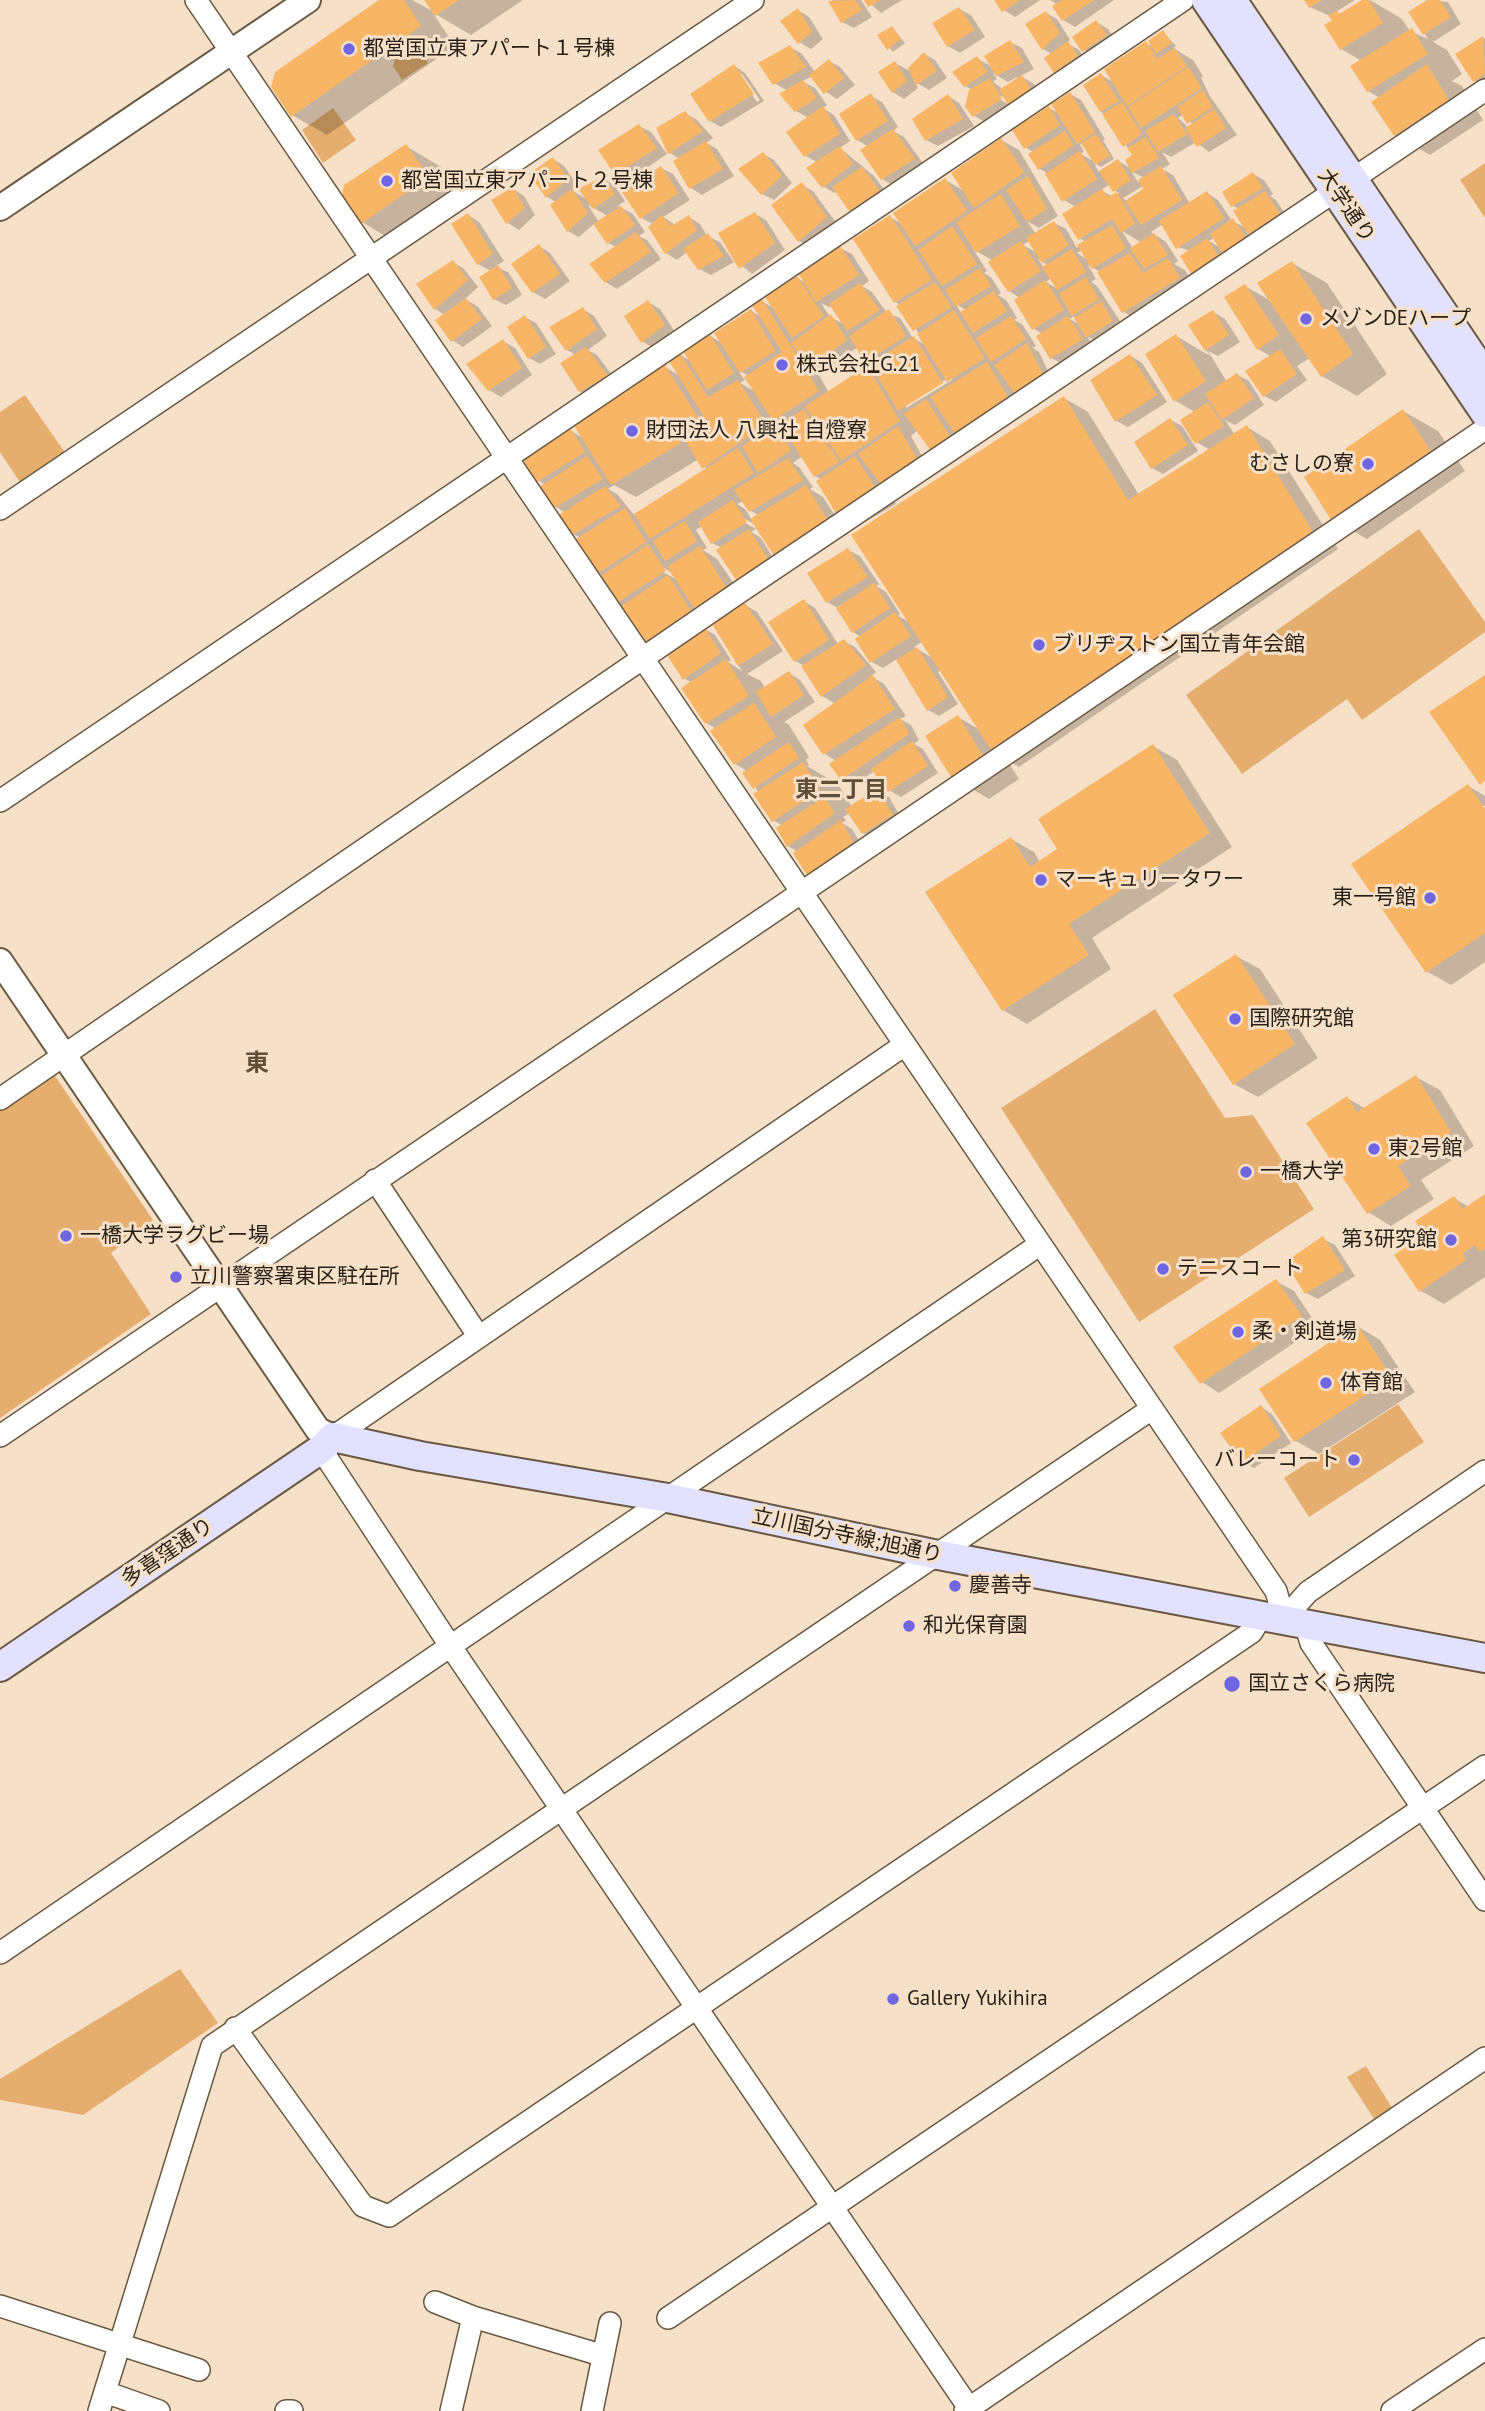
<!DOCTYPE html>
<meta charset="utf-8">
<style>
body{margin:0}
canvas{display:block;background:#f6e0c8}
</style>
<canvas width="1485" height="2411"></canvas>
<script>
const ctx = document.querySelector('canvas').getContext('2d');
ctx.lineJoin = 'round';
function fillPath(path, color) { ctx.fillStyle = color; ctx.fill(path, 'evenodd'); }
const shape = rows => new Path2D(rows.map(r => 'M' + r).join(''));
function trace(path, color, width, dash) { ctx.strokeStyle = color; ctx.lineWidth = width; ctx.lineCap = dash ? 'butt' : 'round'; ctx.setLineDash(dash || []); ctx.stroke(path); }
function label(font, color, halo, rows, align = 'center') {
  ctx.font = font + ' "PT Sans","Noto Sans JP",sans-serif'; ctx.lineWidth = 6; ctx.setLineDash([]); ctx.textBaseline = 'middle'; ctx.strokeStyle = halo; ctx.fillStyle = color; for (const [text, x, y, turn = 0] of rows) {
    ctx.save(); ctx.translate(x, y); ctx.rotate((+turn || 0) * Math.PI / 180); ctx.textAlign = isNaN(turn) ? turn : align; if (halo) ctx.strokeText(text, 0, 0); ctx.fillText(text, 0, 0); ctx.restore();
  }
}
fillPath(shape([
 [416,45,428,63,402,80,393,66,395,59],
 [333,108,356,140,323,163,302,130],
 [1485,163,1485,218,1460,180],
 [25,395,66,454,21,484,0,452,0,412],
 [1419,529,1485,622,1485,632,1362,720,1347,699,1242,774,1186,695],
 [1155,1009,1225,1118,1253,1115,1314,1209,1139,1322,1001,1108],
 [53,1073,153,1220,111,1253,151,1314,0,1418,0,1109],
 [1398,1404,1424,1442,1309,1517,1284,1478],
 [180,1969,218,2023,83,2115,0,2100,0,2079],
 [1366,2066,1394,2111,1376,2122,1347,2077]
]), '#e5ae6e');
fillPath(shape([
 [382,0,412,0,436,13,426,0,523,0,471,35,432,12,455,46,327,135,292,115],
 [833,0,861,0,872,17,854,28,842,22,830,2],
 [866,0,902,0,881,13],
 [997,0,1040,0,1015,17,1004,10],
 [1050,0,1114,0,1075,27,1063,20,1058,5],
 [1306,0,1355,0,1336,12,1342,15,1370,0,1402,19,1410,31,1428,39,1410,12,1430,0,1448,2,1461,24,1433,42,1447,50,1462,74,1452,81,1462,86,1483,120,1430,155,1395,135,1380,98,1368,91,1362,61,1341,49,1334,20,1330,16,1310,7],
 [959,9,971,15,985,37,960,53,948,46],
 [798,10,809,17,823,39,811,49,799,42],
 [1046,13,1057,19,1070,40,1067,43,1079,50,1088,63,1067,78,1055,71,1052,54,1043,49],
 [1096,22,1108,29,1117,42,1095,57,1084,50],
 [892,28,905,43,893,52,880,35],
 [1163,32,1176,46,1173,48,1193,60,1203,76,1201,78,1210,96,1237,135,1209,152,1196,142,1171,157,1162,152,1170,164,1162,169,1173,175,1190,204,1207,193,1218,200,1232,221,1246,228,1239,209,1233,206,1253,174,1265,181,1273,194,1270,196,1276,200,1290,221,1261,240,1248,232,1257,245,1230,264,1178,247,1163,224,1151,232,1166,242,1178,261,1174,264,1185,270,1196,289,1141,322,1124,312,1099,271,1088,265,1096,279,1091,282,1097,286,1124,327,1099,343,1087,336,1093,346,1063,364,1051,358,1043,334,1034,329,1020,298,1009,291,993,261,973,249,987,271,984,273,991,277,1001,293,998,295,1006,300,1017,318,1014,320,1022,324,1036,346,1033,348,1039,352,1053,381,1026,411,974,444,954,432,961,445,918,430,911,436,927,465,893,488,881,481,896,504,858,526,840,516,821,479,815,476,803,456,793,463,799,467,813,487,810,489,823,497,846,532,757,526,740,516,738,519,756,529,751,532,761,538,778,566,749,586,738,580,722,548,712,543,702,526,696,530,707,548,703,550,717,559,745,600,703,628,715,635,731,660,728,662,742,671,715,625,745,605,757,612,783,651,747,674,761,681,765,688,789,673,800,680,815,702,784,722,789,725,809,757,806,760,809,765,807,766,838,784,852,807,877,791,889,797,903,821,875,839,863,833,850,813,843,817,846,820,842,823,852,829,864,849,821,882,798,852,788,846,783,826,773,820,747,771,735,764,717,729,706,723,692,683,684,678,667,652,616,603,581,538,573,534,566,513,556,507,546,485,538,480,571,431,585,439,665,367,680,376,680,355,691,361,710,336,724,344,751,311,762,317,762,301,775,309,797,278,806,283,840,248,852,254,869,281,862,286,872,292,887,313,900,318,913,338,926,345,901,305,895,302,890,217,902,224,945,180,966,192,1001,140,1019,150,1058,216,1039,228,1027,221,1036,234,1054,223,1066,229,1077,248,1086,242,1079,238,1076,207,1064,200,1049,174,1040,169,1033,152,1025,147,1049,108,1060,114,1070,94,1081,100,1105,139,1103,140,1114,159,1101,167,1093,162,1099,172,1118,161,1132,169,1134,156,1101,111,1101,75,1115,83,1146,43,1155,48],
 [1184,114,1193,125,1188,127,1178,118],
 [1079,143,1085,147,1095,162,1081,154,1084,152],
 [1131,171,1144,178,1138,182],
 [1110,184,1114,190,1119,193,1113,197,1101,190],
 [1143,186,1146,190,1128,201,1123,198],
 [1122,231,1142,243,1133,249],
 [1214,238,1221,248,1209,241],
 [1029,241,1037,253,1023,245],
 [1082,250,1088,260,1077,253],
 [1038,259,1048,265,1044,268],
 [1051,278,1058,289,1046,282],
 [821,303,829,307,832,306,844,324,830,317],
 [956,304,966,310,961,313],
 [1074,316,1080,325,1070,319],
 [858,347,879,375,867,368,829,393,819,375],
 [738,370,749,376,744,379],
 [950,377,952,380,906,408,906,404],
 [747,378,756,392,740,383],
 [773,419,783,425,789,434,779,429],
 [699,459,707,470,635,516,617,494,608,489,614,485,636,497],
 [743,501,750,510,759,516,752,520,745,509,737,504],
 [659,565,674,574,674,578,657,569],
 [1484,38,1485,39,1485,87,1474,80,1458,54],
 [1010,42,1022,48,1034,69,1020,76,1034,84,1043,98,986,123,975,116,971,89,965,86,977,58,992,67],
 [993,73,1008,82,1017,77,1018,80,1003,89,993,82,997,79],
 [995,93,1007,99,1008,104,993,96],
 [790,47,802,54,815,72,829,61,840,67,855,85,837,99,826,92,813,76,802,81,815,88,827,105,823,108,834,115,850,141,840,148,874,176,890,197,862,217,850,210,837,191,834,193,823,186,818,163,806,156,789,132,809,118,796,111,788,91,774,83],
 [924,54,935,60,947,78,929,90,914,81,918,88,904,99,893,92,895,63,908,70],
 [734,66,745,73,764,101,721,127,710,121],
 [738,74,742,74,760,100,757,102],
 [871,96,882,102,898,127,893,131,904,137,925,166,894,186,882,179,869,147,857,140],
 [948,96,959,103,974,126,938,146,926,140],
 [685,113,697,120,713,138,706,143,717,149,734,176,702,195,691,188,676,162,680,159,670,153,658,128],
 [639,126,651,132,667,154,628,181,616,174,601,151],
 [406,146,441,167,463,197,397,243,362,222],
 [763,154,774,160,792,183,774,200,762,194,741,170],
 [553,159,564,166,578,186,573,191,588,200,603,179,614,185,625,201,618,206,633,214,645,232,639,236,647,240,661,259,617,289,606,282,616,247,608,243,595,223,579,237,568,231,556,202,547,197],
 [588,205,608,216,599,222],
 [661,168,673,174,690,200,663,217,675,225,689,217,700,224,707,236,720,242,734,262,755,214,766,220,785,250,752,274,736,261,711,275,699,269,687,252,677,260,666,253,654,225,642,218],
 [802,185,813,191,837,224,811,247,799,241,773,206],
 [513,189,524,196,535,215,519,230,508,223,494,200],
 [468,215,479,222,504,261,496,266,509,273,522,295,506,305,494,299,491,271,478,264],
 [539,246,550,253,570,281,545,299,533,292],
 [453,262,464,269,478,287,465,299,478,307,492,326,463,347,452,340,445,315,435,309,418,284],
 [1292,263,1327,283,1387,374,1357,396,1322,376,1310,358,1297,366,1307,380,1276,402,1264,396,1272,357,1258,349,1245,286,1271,301],
 [648,302,660,309,675,332,653,348,642,341],
 [583,309,594,316,607,336,588,350,597,355,618,383,591,398,580,391,576,355,567,350],
 [1213,312,1225,319,1240,342,1218,356,1208,351,1227,382,1238,375,1249,381,1264,405,1235,425,1225,420,1235,435,1247,427,1270,441,1338,549,1019,767,1007,760,1019,779,989,799,954,778,958,717,980,730,941,670,938,672,958,704,939,716,928,710,897,659,883,668,872,662,861,637,853,632,838,608,827,602,848,550,860,556,879,584,876,586,886,592,900,614,898,616,911,623,1064,398,1088,412,1139,495,1210,450,1191,439,1195,412,1176,401,1176,336,1210,356,1190,325],
 [923,641,934,659,914,647],
 [525,317,536,323,556,354,540,364,529,358],
 [503,341,515,348,532,375,501,397,489,390],
 [1131,356,1142,363,1167,402,1128,427,1117,421],
 [1403,411,1438,431,1465,471,1367,539,1332,519],
 [1171,420,1182,426,1198,451,1163,474,1152,468],
 [804,601,815,608,838,644,844,641,855,647,876,672,871,676,884,684,906,716,900,719,911,725,919,740,914,744,923,749,938,773,901,797,889,790,875,771,853,785,842,779,836,761,825,754,836,704,822,696,805,666,795,661],
 [1153,746,1177,760,1232,847,1092,938,1111,969,1027,1024,1003,1010,927,893,1011,839,1034,852,1040,862,1060,849],
 [1468,786,1485,796,1485,806,1479,804,1485,812,1485,962,1451,985,1428,972],
 [1236,956,1260,969,1318,1058,1258,1097,1234,1084],
 [1416,1077,1440,1090,1474,1146,1421,1180,1434,1199,1391,1226,1368,1212,1347,1098,1366,1109],
 [1485,1197,1485,1277,1444,1304,1421,1291,1426,1236,1454,1198,1469,1207],
 [1323,1239,1335,1245,1355,1276,1318,1299,1306,1293],
 [1276,1281,1294,1291,1318,1327,1219,1393,1202,1382],
 [1357,1326,1380,1340,1415,1392,1319,1454,1296,1441],
 [1261,1407,1272,1414,1291,1443,1254,1468,1243,1462]
]), '#0003');
fillPath(shape([
 [379,0,404,0,421,26,291,117,271,87,275,72],
 [424,0,459,0,435,16],
 [855,0,862,10,841,23,828,1],
 [864,0,881,0,868,7],
 [994,0,1020,0,1002,12],
 [1062,0,1094,0,1062,21,1052,6],
 [1304,0,1322,0,1309,8],
 [1362,0,1369,0,1383,23,1340,50,1324,25,1332,20,1328,16,1337,10,1339,14],
 [1427,0,1440,0,1451,17,1423,35,1408,12],
 [959,7,975,30,947,47,932,23],
 [798,8,812,32,798,44,780,21],
 [1046,11,1060,33,1042,50,1025,24],
 [1096,20,1107,35,1082,52,1072,37],
 [892,26,901,39,887,50,877,35],
 [1412,28,1428,54,1367,92,1350,66],
 [1163,30,1172,43,1156,54,1148,41],
 [1483,36,1485,74,1473,82,1455,54],
 [1010,40,1024,62,996,76,984,56],
 [1068,41,1078,56,1054,73,1044,58],
 [1146,41,1157,59,1175,48,1187,66,1127,106,1104,69],
 [790,45,806,67,773,85,758,63],
 [924,52,937,71,916,85,908,68],
 [977,56,987,72,964,87,952,72],
 [829,59,844,78,824,94,809,75],
 [895,61,907,81,892,93,878,72],
 [734,64,754,94,709,122,690,94],
 [1427,64,1449,100,1394,136,1371,102],
 [1188,67,1202,88,1141,128,1128,107],
 [1101,73,1119,101,1100,112,1083,85],
 [1022,75,1033,92,1009,106,999,90],
 [990,78,1002,99,973,117,965,107,969,90],
 [803,80,817,98,795,112,779,94],
 [1203,90,1213,107,1187,124,1177,107],
 [1070,92,1095,132,1077,144,1051,104],
 [871,93,888,121,856,141,839,114],
 [948,94,963,119,925,141,912,119],
 [1122,102,1142,134,1123,147,1102,114],
 [823,106,840,134,804,157,786,132],
 [1049,106,1060,125,1024,149,1012,130],
 [1214,109,1226,128,1197,147,1185,128],
 [685,111,703,131,668,154,656,128],
 [1174,114,1187,134,1158,152,1145,131],
 [639,124,657,148,615,175,598,150],
 [893,129,915,159,881,180,860,150],
 [1065,131,1074,145,1038,170,1028,154],
 [1096,134,1110,156,1095,165,1081,143],
 [1146,137,1159,158,1132,173,1125,160,1132,155,1127,148],
 [1001,138,1024,172,974,208,951,173],
 [706,141,723,169,689,189,673,161],
 [406,144,429,177,361,224,342,196,344,185],
 [840,146,853,164,822,188,806,168],
 [1080,151,1097,179,1062,202,1045,174],
 [763,152,782,176,761,195,738,169],
 [553,157,568,179,546,198,529,174],
 [1118,159,1131,180,1113,192,1099,171],
 [661,166,679,193,640,219,622,192],
 [1161,166,1182,200,1141,225,1125,201,1143,189,1138,180],
 [862,167,880,191,849,211,832,187],
 [1253,172,1263,188,1231,207,1222,192],
 [1028,176,1047,209,1027,222,1006,190],
 [603,177,615,194,593,209,578,189],
 [945,178,967,211,915,246,893,213],
 [802,182,827,217,798,242,771,205],
 [513,187,525,208,506,224,491,200],
 [572,189,588,213,567,232,550,205],
 [1102,189,1108,197,1117,192,1135,223,1121,233,1112,219,1078,240,1062,214],
 [1207,191,1224,218,1176,249,1159,221],
 [1265,191,1280,214,1248,234,1233,211],
 [1001,194,1020,226,976,253,956,222],
 [621,206,635,225,607,244,593,224],
 [755,212,775,243,739,269,718,233],
 [468,213,493,254,477,265,451,224],
 [662,215,671,226,689,215,697,230,665,254,648,227],
 [890,215,932,280,894,303,853,239],
 [1233,218,1247,239,1223,254,1210,234],
 [1054,221,1069,245,1042,263,1026,238],
 [1112,225,1126,248,1092,269,1077,245],
 [952,226,977,264,942,286,918,250],
 [636,232,651,252,605,283,589,264],
 [708,233,724,256,698,270,683,249],
 [1154,233,1168,255,1144,269,1130,248],
 [1207,238,1220,258,1192,275,1180,256],
 [1021,241,1041,271,1008,292,988,262],
 [539,244,560,274,532,293,511,264],
 [840,246,859,275,816,302,798,273],
 [1072,249,1086,272,1057,290,1042,267],
 [1130,253,1143,273,1168,258,1180,278,1122,313,1097,272],
 [453,260,468,280,434,310,416,284],
 [1292,261,1353,354,1321,377,1257,283],
 [498,265,512,288,493,300,479,277],
 [980,268,991,286,956,307,945,290],
 [797,276,824,316,792,338,765,297],
 [1086,277,1099,299,1072,316,1059,294],
 [1045,280,1064,310,1032,330,1014,300],
 [935,282,952,307,913,331,896,306],
 [860,283,880,310,847,331,829,304],
 [1245,284,1279,335,1257,350,1224,297],
 [994,291,1007,311,973,333,960,312],
 [466,298,482,319,451,342,435,320],
 [762,299,819,391,773,421,744,377,782,352,752,305],
 [648,300,665,325,641,343,624,316],
 [1101,301,1113,321,1086,338,1074,318],
 [583,307,597,329,566,351,549,327],
 [751,309,775,351,740,373,714,333],
 [889,309,906,336,865,362,849,336],
 [954,310,985,358,947,382,917,334],
 [1213,310,1229,335,1205,351,1188,325],
 [831,314,847,340,808,369,791,343],
 [525,315,546,347,528,359,507,327],
 [1011,316,1026,339,991,362,976,338],
 [1068,316,1083,339,1050,359,1036,336],
 [710,334,734,373,707,390,683,351],
 [1176,334,1206,381,1174,402,1145,354],
 [914,336,943,383,898,411,870,364],
 [503,339,522,368,488,391,466,364],
 [1027,343,1043,374,1015,394,994,365],
 [586,347,608,376,579,392,560,363],
 [1280,349,1297,374,1263,397,1245,371],
 [680,353,708,397,738,380,766,424,702,469,684,438,708,423,669,361],
 [1130,354,1157,395,1115,422,1090,380],
 [987,362,1010,400,956,435,930,397],
 [665,365,701,422,677,437,681,443,611,485,573,424],
 [867,366,900,421,841,461,805,406],
 [1237,373,1254,398,1222,420,1205,394],
 [1064,396,1128,500,1247,425,1315,535,994,754,851,535],
 [926,399,951,438,931,451,904,414],
 [1208,402,1224,426,1195,444,1180,420],
 [804,409,839,462,814,477,780,424],
 [1403,409,1431,451,1331,520,1304,477],
 [1170,418,1188,445,1151,469,1134,442],
 [775,424,791,450,758,473,742,446],
 [898,426,917,459,880,483,858,454],
 [571,429,585,452,537,482,522,458],
 [738,448,754,473,650,539,634,514],
 [587,456,603,479,554,508,539,487],
 [855,456,879,493,839,518,816,481],
 [788,458,803,480,749,512,734,490],
 [806,485,829,522,775,557,750,519],
 [605,486,621,506,572,535,559,515],
 [733,500,747,522,711,544,698,522],
 [625,508,646,542,597,574,576,539],
 [685,521,697,541,665,561,653,541],
 [749,529,768,559,737,581,716,550],
 [648,544,666,571,615,604,598,578],
 [700,546,728,590,696,611,667,567],
 [848,548,868,577,826,603,807,573],
 [668,575,693,614,643,647,617,609],
 [874,583,890,608,852,633,836,608],
 [804,599,829,640,794,662,768,622],
 [745,603,773,644,738,666,712,624],
 [895,612,911,636,870,663,855,639],
 [704,627,721,653,683,680,665,652],
 [844,639,866,665,821,697,801,666],
 [917,647,948,697,927,711,896,660],
 [726,659,749,696,705,724,681,688],
 [789,671,804,695,771,717,756,692],
 [873,675,895,709,823,755,803,725],
 [1485,675,1485,780,1480,785,1429,712],
 [754,703,776,737,734,765,710,731],
 [958,715,985,759,953,780,925,736],
 [900,717,909,734,841,780,829,764],
 [912,741,928,766,888,792,871,769],
 [789,742,799,758,753,789,742,773],
 [1153,744,1210,833,1069,924,1089,955,1002,1011,925,892,1011,837,1030,867,1057,849,1038,819],
 [803,762,820,790,772,822,753,794],
 [1468,784,1485,809,1485,933,1426,973,1351,864],
 [877,789,893,815,862,834,845,809],
 [824,797,835,813,787,847,776,828],
 [841,820,853,842,808,877,793,853],
 [1236,954,1295,1044,1233,1085,1173,995],
 [1416,1075,1451,1132,1398,1166,1411,1186,1367,1214,1306,1123,1347,1096,1357,1112],
 [1485,1194,1485,1249,1480,1252,1475,1245,1463,1253,1466,1260,1419,1292,1394,1255,1424,1235,1415,1221,1454,1196,1463,1209],
 [1323,1236,1345,1270,1305,1294,1285,1262],
 [1276,1279,1302,1316,1200,1384,1173,1347],
 [1357,1324,1392,1378,1294,1442,1259,1389],
 [1261,1405,1281,1436,1242,1463,1220,1433]
]), '#f7b565');
const minor = shape([
 [196,0,1276,1591,1284,1619],
 [0,509,753,0],
 [0,801,1183,0],
 [0,1099,738,593,1485,90],
 [375,1180,479,1337],
 [0,1436,1485,429],
 [333,1437,903,1046],
 [321,1449,451,1647,969,2408],
 [1284,1619,1308,1592,1485,1471],
 [1305,1623,1311,1643,1485,1900],
 [0,1953,1039,1245],
 [235,2028,363,2206,389,2216,1252,1632,1262,1615],
 [435,2302,473,2317,601,2355],
 [0,2306,199,2370],
 [668,2318,1485,1766],
 [105,2392,159,2411],
 [99,2411,212,2046,1150,1410],
 [286,2411,292,2411],
 [451,2411,473,2317],
 [592,2411,610,2323],
 [965,2411,1485,2058],
 [1392,2411,1485,2349]
]);
const tertiary = shape([
 [0,208,308,0],
 [0,961,318,1430,333,1437]
]);
const secondary = shape([
 [1206,0,1485,413],
 [1232,0,1485,375],
 [0,1667,321,1449,333,1437,420,1456,668,1498,933,1554,1485,1658]
]);
trace(minor, '#6a5843', 24);
trace(tertiary, '#6a5843', 28);
trace(secondary, '#6a5843', 32);
trace(minor, '#fff', 21);
trace(tertiary, '#fff', 24);
trace(secondary, '#e2e1fe', 28);
for (const [x, y, r, color] of [
 [349,49,7,"#7166e1"],
 [387,181,7,"#7166e1"],
 [1306,319,7,"#7166e1"],
 [782,365,7,"#7166e1"],
 [632,431,7,"#7166e1"],
 [1368,464,7,"#7166e1"],
 [1039,645,7,"#7166e1"],
 [1041,880,7,"#7166e1"],
 [1430,898,7,"#7166e1"],
 [1235,1019,7,"#7166e1"],
 [1374,1149,7,"#7166e1"],
 [1246,1172,7,"#7166e1"],
 [66,1236,7,"#7166e1"],
 [1451,1240,7,"#7166e1"],
 [1163,1269,7,"#7166e1"],
 [176,1277,7,"#7166e1"],
 [1238,1332,7,"#7166e1"],
 [1326,1383,7,"#7166e1"],
 [1354,1460,7,"#7166e1"],
 [955,1586,7,"#7166e1"],
 [909,1626,7,"#7166e1"],
 [1232,1684,9,"#7166e1"],
 [893,1999,7,"#7166e1"]
]) { const dot = new Path2D(); dot.arc(x, y, r, 0, 2 * Math.PI); ctx.fillStyle = color; ctx.fill(dot); trace(dot, '#f6e0c8', 2.5); }
label('21px', '#271f16', '#f6e0c8', [
 ["都営国立東アパート１号棟",363,49],
 ["都営国立東アパート２号棟",401,181],
 ["メゾンDEハープ",1320,319],
 ["株式会社G.21",796,365],
 ["財団法人 八興社 自燈寮",646,431],
 ["むさしの寮",1354,464,"right"],
 ["ブリヂストン国立青年会館",1053,645],
 ["マーキュリータワー",1055,880],
 ["東一号館",1416,898,"right"],
 ["国際研究館",1249,1019],
 ["東2号館",1388,1149],
 ["一橋大学",1260,1172],
 ["一橋大学ラグビー場",80,1236],
 ["第3研究館",1437,1240,"right"],
 ["テニスコート",1177,1269],
 ["立川警察署東区駐在所",190,1277],
 ["柔・剣道場",1252,1332],
 ["体育館",1340,1383],
 ["バレーコート",1340,1460,"right"],
 ["慶善寺",969,1586],
 ["和光保育園",923,1626],
 ["国立さくら病院",1248,1684],
 ["Gallery Yukihira",907,1999]
], 'left');
label('21px', '#271f16', '#f6e0c8', [
 ["大学通り",1346,206,56],
 ["立川国分寺線;旭通り",847,1536,12],
 ["多喜窪通り",168,1553,-34]
]);
label('bold 23px', '#614f3a', '#f6e0c8', [
 ["東二丁目",841,790]
]);
label('bold 24px', '#614f3a', '#f6e0c8', [
 ["東",257,1064]
]);
</script>
